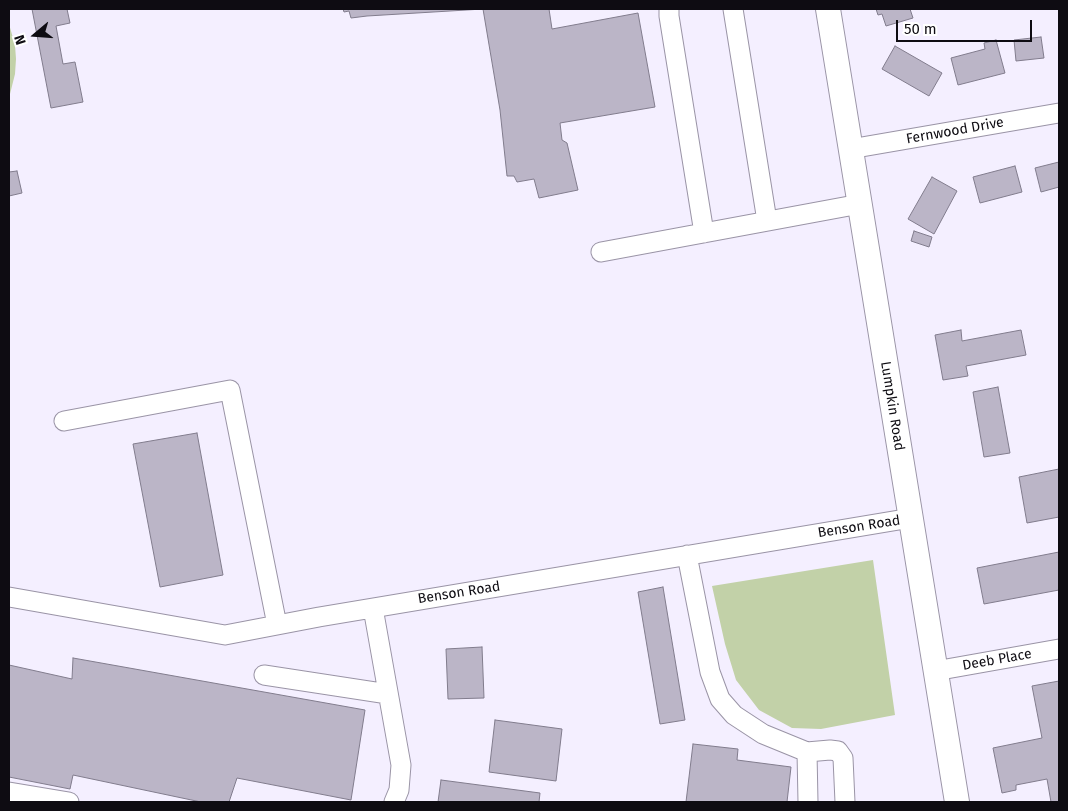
<!DOCTYPE html>
<style>
body{margin:0}
#map{position:relative;width:1068px;height:811px;overflow:hidden;background:#f4efff;font-family:"Fira Sans",sans-serif}
canvas{display:block}
.frame{position:absolute;inset:0;border:10px solid #0e0c12;pointer-events:none}
.north{position:absolute;left:10px;top:10px;width:50px;height:50px;-webkit-text-stroke:4px #fff;paint-order:stroke;rotate:252deg;font-size:14px;font-weight:700;line-height:20px;text-align:center;color:#0e0c12}
.north::after{content:'';display:block;margin:auto;width:18px;height:22px;background:#0e0c12;clip-path:polygon(50% 0,100% 100%,50% 72%,0 100%)}
.scale{position:absolute;left:896px;top:20px;width:136px;height:22px;box-sizing:border-box;border:2px solid #0e0c12;border-top:0;padding-left:6px;font-size:15px;line-height:18px;white-space:nowrap;color:#0e0c12;-webkit-text-stroke:4px #fff;paint-order:stroke}
</style>
<div id="map">
<canvas width="1068" height="811"></canvas>
<div class="frame"></div>
<div class="north">N</div>
<div class="scale">50 m</div>
</div>
<script>
const ctx = document.querySelector('canvas').getContext('2d');
ctx.lineJoin = 'round';
function fillPath(path, color) { ctx.fillStyle = color; ctx.fill(path, 'evenodd'); }
const shape = rows => new Path2D(rows.map(r => 'M' + r).join(''));
function trace(path, color, width, dash) { ctx.strokeStyle = color; ctx.lineWidth = width; ctx.lineCap = dash ? 'butt' : 'round'; ctx.setLineDash(dash || []); ctx.stroke(path); }
function label(font, color, halo, rows, align = 'center') {
  ctx.font = font + ' "Fira Sans",sans-serif'; ctx.lineWidth = 4.5; ctx.setLineDash([]); ctx.textBaseline = 'middle'; ctx.strokeStyle = halo; ctx.fillStyle = color; for (const [text, x, y, turn = 0] of rows) {
    ctx.save(); ctx.translate(x, y); ctx.rotate((+turn || 0) * Math.PI / 180); ctx.textAlign = isNaN(turn) ? turn : align; if (halo) ctx.strokeText(text, 0, 0); ctx.fillText(text, 0, 0); ctx.restore();
  }
}
fillPath(shape([
 [9,24,15,45,16,59,15,74,9,98],
 [873,560,895,715,821,729,792,728,759,710,736,680,725,644,712,586]
]), '#c2d1a8');
const building = shape([
 [32,9,67,9,70,23,56,26,63,64,75,62,83,102,51,108,32,9],
 [343,9,549,9,552,29,638,13,655,107,560,123,562,140,567,143,578,190,539,198,534,179,517,182,514,176,507,176,500,110,483,9,367,16,351,18,349,11,344,12,343,9],
 [876,9,910,9,913,18,886,26,882,14,878,15,876,9],
 [1041,37,1044,58,1016,61,1014,40,1041,37],
 [996,40,1005,73,958,85,951,58,985,49,984,43,996,40],
 [895,46,942,73,929,96,882,69,895,46],
 [1059,162,1059,187,1041,192,1035,168,1059,162],
 [1015,166,1022,192,980,203,973,177,1015,166],
 [17,171,22,193,9,196,9,172,17,171],
 [932,177,957,191,934,234,908,219,932,177],
 [914,231,932,237,929,247,911,241,914,231],
 [961,330,962,341,1021,330,1026,355,966,366,968,376,943,380,935,335,961,330],
 [998,387,1010,453,984,457,973,392,998,387],
 [197,433,223,575,160,587,133,444,197,433],
 [1059,469,1059,517,1027,523,1019,477,1059,469],
 [1059,552,1059,590,984,604,977,568,1059,552],
 [663,587,685,720,660,724,638,592,663,587],
 [482,647,484,698,448,699,446,649,482,647],
 [73,658,365,710,351,800,237,778,229,802,201,802,73,775,70,789,9,777,9,665,72,679,73,658],
 [1059,681,1059,802,1051,802,1047,779,1016,785,1016,790,1002,793,993,748,1042,738,1032,686,1059,681],
 [495,720,562,729,556,781,489,772,495,720],
 [693,744,738,749,737,760,791,767,787,802,686,802,693,744],
 [441,780,540,793,539,802,438,802,441,780]
]);
fillPath(building, '#bbb5c7');
trace(building, '#817c8d', 1);
const minor = shape([
 [669,9,669,16,704,233],
 [733,9,767,221],
 [850,149,1059,113],
 [601,252,860,204],
 [64,421,230,390,277,625],
 [687,555,710,672,720,699,734,715,763,734,807,752,830,750,838,751,843,758,845,802],
 [9,597,225,635,319,617,911,518],
 [373,608,401,765,399,790,394,802],
 [935,671,1059,649],
 [264,675,388,694],
 [807,752,808,802],
 [9,792,69,802]
]);
const major = shape([
 [828,9,957,802]
]);
trace(minor, '#9a94a6', 21);
trace(major, '#9a94a6', 26);
trace(minor, '#fff', 19);
trace(major, '#fff', 24);
label('14px', '#0e0c12', '#fff', [
 ["Fernwood Drive",955,131,-10],
 ["Lumpkin Road",892,406,81],
 ["Benson Road",859,527,-9],
 ["Benson Road",459,593,-9],
 ["Deeb Place",997,660,-10]
]);
</script>
